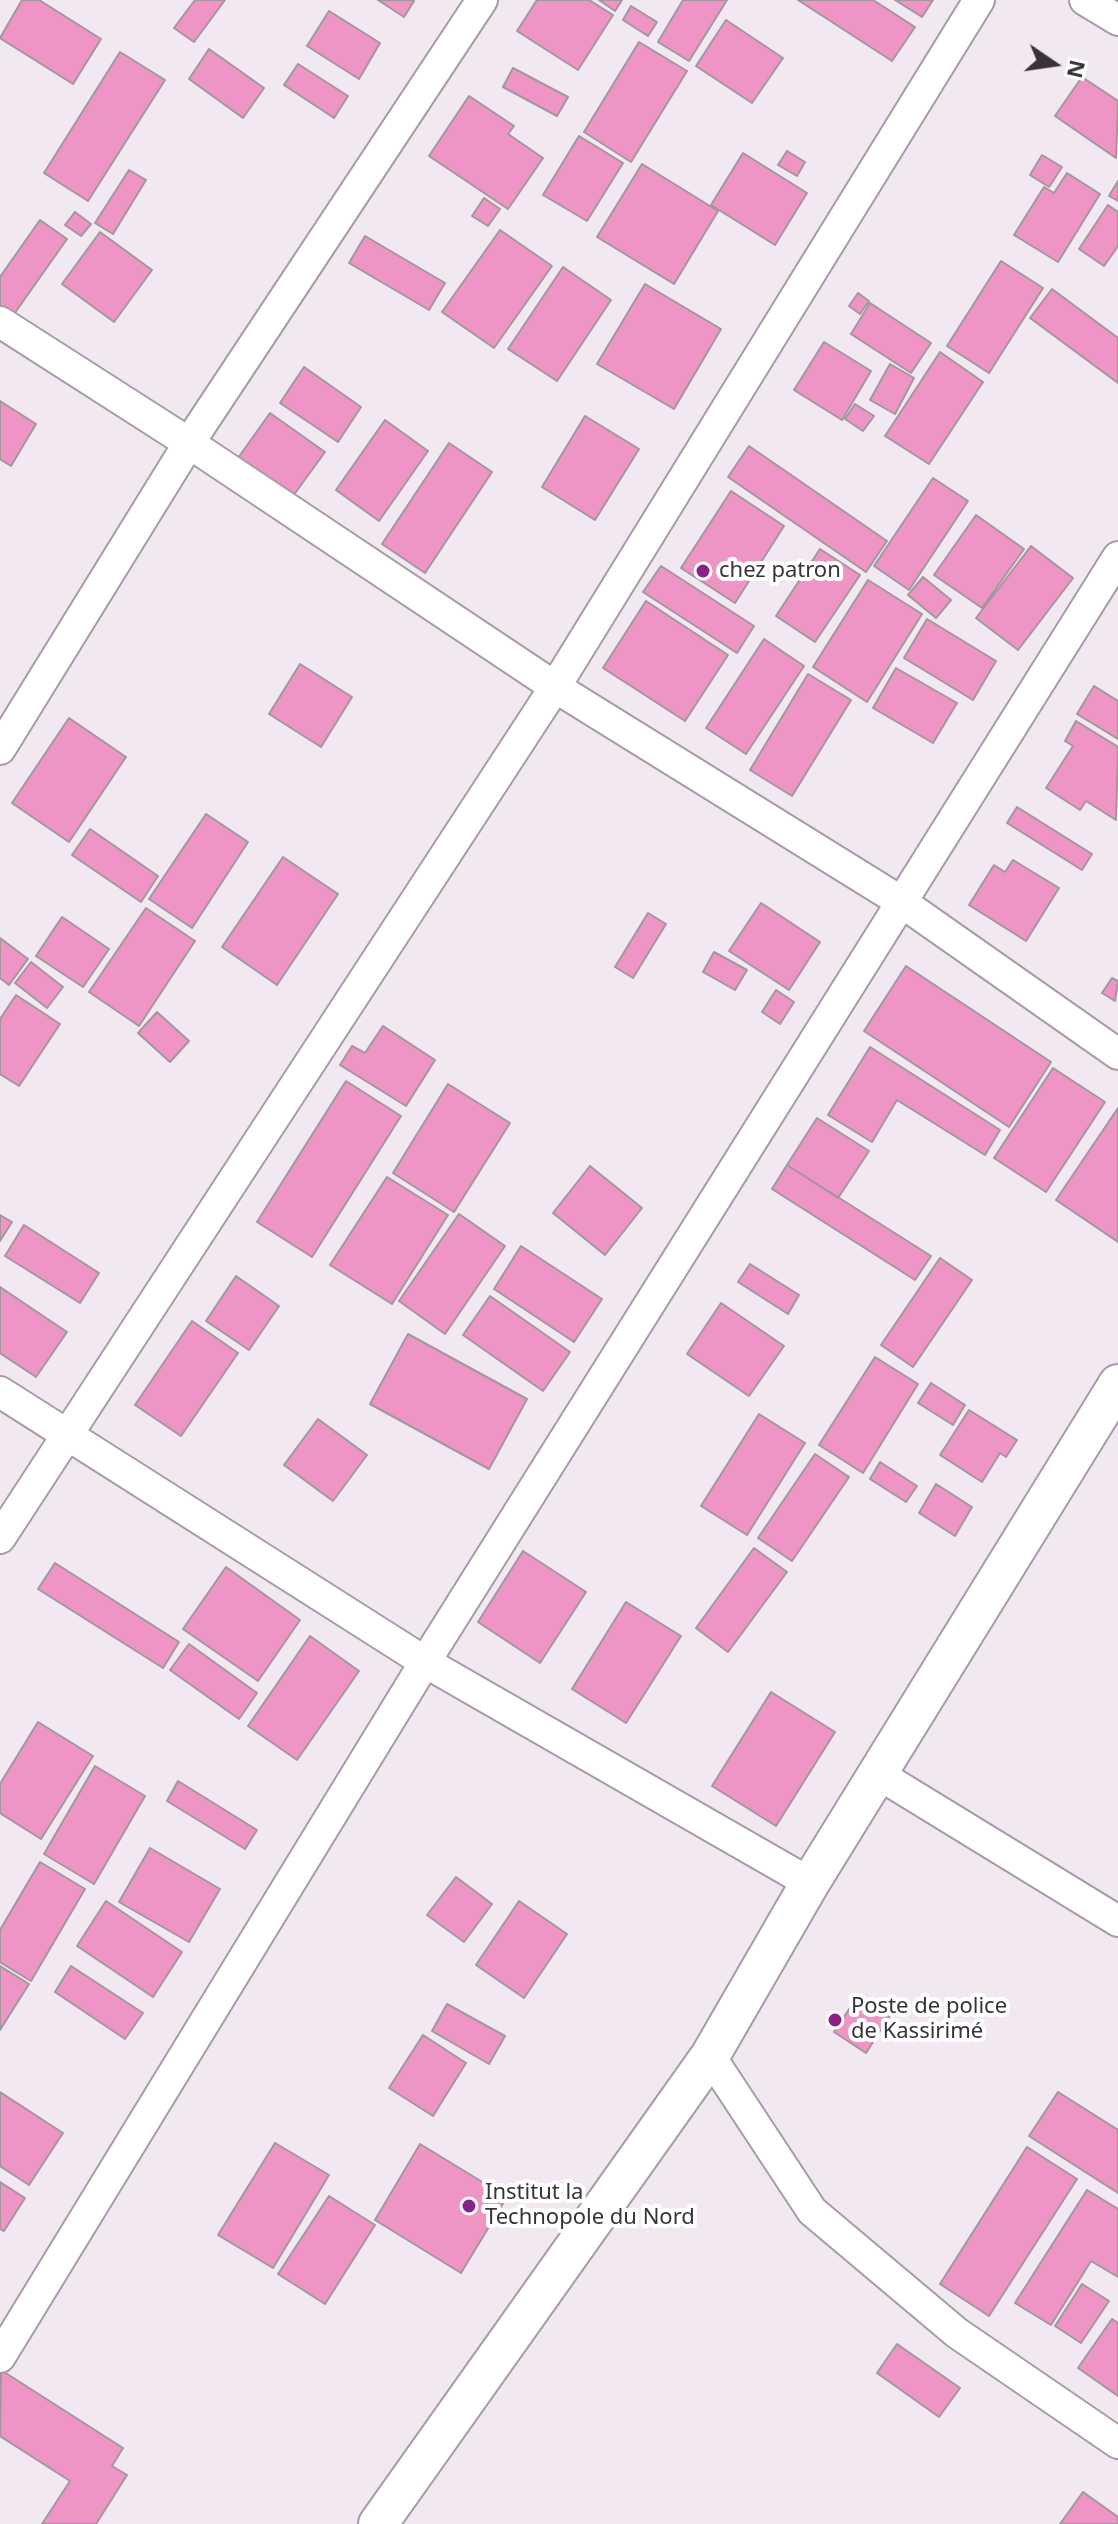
<!DOCTYPE html>
<meta charset="utf-8">
<style>
body{margin:0}
#map{position:relative;width:1118px;height:2524px;overflow:hidden;background:#f2e8f1;font-family:"Noto Sans",sans-serif}
canvas{display:block}
.north{position:absolute;left:1014px;top:24px;width:80px;height:80px;-webkit-text-stroke:6px #fff;paint-order:stroke;rotate:103deg;font-size:22px;font-weight:700;line-height:32px;text-align:center;color:#373336}
.north::after{content:'';display:block;margin:auto;width:28px;height:36px;background:#373336;clip-path:polygon(50% 0,100% 100%,50% 72%,0 100%)}
</style>
<div id="map">
<canvas width="1118" height="2524"></canvas>
<div class="north">N</div>
</div>
<script>
const ctx = document.querySelector('canvas').getContext('2d');
ctx.lineJoin = 'round';
function fillPath(path, color) { ctx.fillStyle = color; ctx.fill(path, 'evenodd'); }
const shape = rows => new Path2D(rows.map(r => 'M' + r).join(''));
function trace(path, color, width, dash) { ctx.strokeStyle = color; ctx.lineWidth = width; ctx.lineCap = dash ? 'butt' : 'round'; ctx.setLineDash(dash || []); ctx.stroke(path); }
function label(font, color, halo, rows, align = 'center') {
  ctx.font = font + ' "Noto Sans",sans-serif'; ctx.lineWidth = 8; ctx.setLineDash([]); ctx.textBaseline = 'middle'; ctx.strokeStyle = halo; ctx.fillStyle = color; for (const [text, x, y, turn = 0] of rows) {
    ctx.save(); ctx.translate(x, y); ctx.rotate((+turn || 0) * Math.PI / 180); ctx.textAlign = isNaN(turn) ? turn : align; if (halo) ctx.strokeText(text, 0, 0); ctx.fillText(text, 0, 0); ctx.restore();
  }
}
const building = shape([
 [22,0,39,0,101,39,73,84,0,38,22,0],
 [195,0,225,0,194,42,174,28,195,0],
 [378,0,413,0,414,1,404,17,378,0],
 [537,0,589,0,613,15,578,70,517,31,537,0],
 [599,0,622,0,615,11,599,0],
 [683,0,727,0,689,61,658,42,683,0],
 [798,0,873,0,915,27,892,61,798,0],
 [895,0,933,0,922,17,895,0],
 [631,6,657,22,648,36,623,20,631,6],
 [329,11,380,43,359,79,307,46,329,11],
 [726,20,783,58,752,103,696,66,726,20],
 [639,42,687,71,631,162,584,132,639,42],
 [209,49,264,88,243,118,189,79,209,49],
 [120,52,165,80,88,201,44,173,120,52],
 [298,64,348,96,334,118,284,85,298,64],
 [513,68,568,97,557,116,503,87,513,68],
 [1082,77,1118,101,1116,158,1055,116,1082,77],
 [469,96,514,126,508,134,543,158,508,209,429,156,469,96],
 [579,136,623,163,587,221,543,195,579,136],
 [787,151,805,162,797,176,778,165,787,151],
 [743,153,807,193,775,245,711,205,743,153],
 [1042,155,1062,167,1049,187,1030,175,1042,155],
 [642,164,718,211,674,284,597,237,642,164],
 [129,170,146,180,113,234,95,223,129,170],
 [1067,173,1100,194,1058,262,1014,235,1044,187,1054,193,1067,173],
 [1118,181,1118,201,1109,196,1118,181],
 [484,198,500,209,488,226,472,216,484,198],
 [1108,205,1118,212,1118,246,1104,266,1079,249,1108,205],
 [75,212,91,224,81,236,65,225,75,212],
 [40,220,67,239,12,317,0,308,0,277,40,220],
 [500,230,552,266,494,348,442,312,500,230],
 [100,232,152,270,114,322,62,284,100,232],
 [365,236,445,283,429,310,349,263,365,236],
 [1001,261,1043,288,989,373,947,346,1001,261],
 [563,267,611,300,557,381,508,349,563,267],
 [645,284,721,329,674,409,597,364,645,284],
 [1052,289,1118,338,1118,383,1030,318,1052,289],
 [858,293,869,301,860,314,849,306,858,293],
 [870,303,931,343,911,373,851,334,870,303],
 [824,342,871,371,842,420,794,390,824,342],
 [940,352,983,382,929,464,885,436,940,352],
 [890,364,914,378,895,414,870,400,890,364],
 [304,367,361,407,338,442,280,403,304,367],
 [0,401,36,424,11,466,0,459,0,401],
 [855,404,874,416,863,431,845,419,855,404],
 [270,413,325,452,293,496,238,458,270,413],
 [585,416,639,449,595,520,542,487,585,416],
 [385,420,428,451,379,521,336,490,385,420],
 [449,443,492,472,425,573,382,544,449,443],
 [749,446,887,541,866,572,728,477,749,446],
 [933,478,968,501,909,590,874,566,933,478],
 [731,491,784,526,735,603,681,568,731,491],
 [976,515,1024,549,982,608,934,575,976,515],
 [1031,546,1073,578,1018,650,976,618,1031,546],
 [820,549,860,575,815,642,776,616,820,549],
 [661,566,754,626,737,653,643,592,661,566],
 [923,577,951,600,936,618,908,595,923,577],
 [868,580,922,614,867,702,813,667,868,580],
 [646,601,728,655,685,721,603,668,646,601],
 [927,619,996,661,973,700,904,658,927,619],
 [764,639,804,666,746,754,706,728,764,639],
 [300,664,352,697,321,747,269,714,300,664],
 [896,668,957,703,933,743,873,708,896,668],
 [808,674,851,700,792,796,750,770,808,674],
 [1094,686,1118,701,1118,739,1077,714,1094,686],
 [69,718,126,757,69,842,12,803,69,718],
 [1076,721,1118,747,1116,820,1086,801,1080,810,1046,788,1073,746,1065,741,1076,721],
 [1017,807,1092,854,1082,870,1007,823,1017,807],
 [206,814,248,842,192,928,149,899,206,814],
 [90,829,158,876,141,902,72,855,90,829],
 [283,857,338,894,277,985,222,947,283,857],
 [1013,860,1059,888,1026,941,969,905,994,865,1005,872,1013,860],
 [761,903,820,942,789,990,729,951,761,903],
 [146,908,195,941,139,1026,89,992,146,908],
 [648,913,666,924,633,978,615,967,648,913],
 [62,917,109,949,83,987,36,956,62,917],
 [0,938,28,959,9,985,0,978,0,938],
 [714,952,747,970,735,990,703,972,714,952],
 [31,962,63,987,47,1008,15,983,31,962],
 [906,966,1051,1062,1009,1127,864,1031,906,966],
 [1112,978,1118,981,1115,1001,1102,993,1112,978],
 [776,990,794,1002,780,1024,762,1012,776,990],
 [16,995,60,1024,19,1086,0,1074,0,1019,16,995],
 [157,1012,189,1041,170,1062,138,1033,157,1012],
 [383,1026,435,1060,406,1106,340,1065,352,1046,365,1053,383,1026],
 [870,1047,1000,1130,985,1155,897,1100,872,1142,828,1115,870,1047],
 [1053,1068,1105,1102,1046,1192,994,1158,1053,1068],
 [346,1081,401,1116,312,1257,257,1222,346,1081],
 [448,1084,510,1123,454,1212,393,1173,448,1084],
 [1118,1108,1118,1242,1056,1200,1118,1108],
 [817,1118,869,1151,838,1198,787,1165,817,1118],
 [787,1165,931,1256,915,1280,772,1189,787,1165],
 [590,1166,642,1208,605,1255,553,1213,590,1166],
 [387,1177,448,1215,392,1304,330,1265,387,1177],
 [459,1214,505,1246,445,1334,399,1301,459,1214],
 [0,1215,12,1222,0,1241,0,1215],
 [24,1225,99,1273,80,1303,5,1256,24,1225],
 [521,1246,602,1299,574,1342,494,1289,521,1246],
 [940,1258,972,1280,913,1367,881,1345,940,1258],
 [750,1264,799,1295,788,1314,738,1282,750,1264],
 [236,1276,279,1306,249,1350,206,1321,236,1276],
 [0,1287,67,1332,36,1377,0,1353,0,1287],
 [490,1296,570,1352,543,1391,463,1335,490,1296],
 [721,1303,784,1346,749,1396,687,1354,721,1303],
 [192,1321,238,1353,181,1436,135,1405,192,1321],
 [408,1334,527,1399,489,1469,370,1404,408,1334],
 [875,1357,918,1384,863,1473,819,1445,875,1357],
 [931,1383,965,1405,953,1425,918,1403,931,1383],
 [969,1410,1017,1440,1006,1457,1000,1453,982,1482,940,1455,969,1410],
 [759,1414,805,1443,747,1535,701,1506,759,1414],
 [318,1419,367,1455,333,1501,284,1465,318,1419],
 [815,1454,849,1477,792,1561,758,1538,815,1454],
 [880,1462,917,1486,906,1502,870,1479,880,1462],
 [936,1484,972,1507,955,1536,919,1513,936,1484],
 [754,1548,787,1572,728,1652,696,1628,754,1548],
 [523,1551,586,1592,540,1663,478,1622,523,1551],
 [55,1563,179,1642,163,1668,38,1589,55,1563],
 [226,1567,300,1620,258,1681,183,1629,226,1567],
 [626,1602,681,1636,626,1723,572,1689,626,1602],
 [310,1636,359,1671,297,1760,248,1726,310,1636],
 [189,1644,257,1693,239,1719,170,1670,189,1644],
 [771,1692,835,1732,776,1826,712,1786,771,1692],
 [38,1722,93,1756,41,1839,0,1813,0,1784,38,1722],
 [95,1766,145,1796,94,1884,44,1854,95,1766],
 [178,1781,257,1830,245,1849,167,1801,178,1781],
 [150,1848,220,1889,189,1942,119,1902,150,1848],
 [40,1862,85,1889,31,1981,0,1962,0,1930,40,1862],
 [456,1877,492,1904,464,1942,427,1915,456,1877],
 [106,1901,182,1952,153,1997,77,1946,106,1901],
 [519,1901,567,1934,524,1998,476,1965,519,1901],
 [0,1966,29,1984,0,2030,0,1966],
 [71,1966,143,2013,125,2039,55,1992,71,1966],
 [859,1994,891,2014,866,2053,834,2032,859,1994],
 [447,2004,505,2036,489,2064,432,2031,447,2004],
 [423,2035,466,2063,433,2116,389,2088,423,2035],
 [0,2092,63,2133,29,2185,0,2166,0,2092],
 [1058,2092,1118,2130,1118,2193,1029,2136,1058,2092],
 [275,2143,329,2175,273,2268,218,2235,275,2143],
 [420,2144,507,2197,461,2273,375,2220,420,2144],
 [1027,2147,1077,2179,989,2316,940,2284,1027,2147],
 [0,2182,25,2198,4,2231,0,2229,0,2182],
 [1087,2190,1118,2209,1118,2277,1091,2261,1051,2325,1015,2303,1087,2190],
 [329,2196,375,2225,325,2304,278,2274,329,2196],
 [1082,2284,1109,2301,1081,2343,1055,2326,1082,2284],
 [1112,2319,1118,2323,1118,2396,1078,2368,1112,2319],
 [897,2344,960,2388,939,2417,877,2373,897,2344],
 [1,2370,123,2448,112,2466,127,2475,96,2524,42,2524,70,2481,0,2436,1,2370],
 [1083,2492,1118,2517,1118,2524,1060,2524,1083,2492]
]);
fillPath(building, '#ef95c6');
trace(building, '#a3979d', 2);
const minor = shape([
 [1085,0,1118,20],
 [0,322,189,443,555,687,900,901,1118,1054],
 [0,749,189,443,482,0],
 [0,1392,425,1662,810,1883],
 [0,1538,555,687,979,0],
 [878,1774,1118,1921],
 [710,2056,812,2211,957,2333,1118,2443],
 [0,2357,425,1662,1118,557]
]);
const tertiary = shape([
 [378,2524,710,2056,810,1883,1118,1384]
]);
trace(minor, '#a59ca5', 34);
trace(tertiary, '#a59ca5', 42);
trace(minor, '#fff', 30);
trace(tertiary, '#fff', 38);
for (const [x, y, r, color] of [
 [703,571,8,"#882289"],
 [835,2020,8,"#882289"],
 [469,2206,8,"#882289"]
]) { const dot = new Path2D(); dot.arc(x, y, r, 0, 2 * Math.PI); ctx.fillStyle = color; ctx.fill(dot); trace(dot, '#fff', 3); }
label('22px', '#373336', '#fff', [
 ["chez patron",719,571],
 ["Poste de police",851,2007],
 ["de Kassirimé",851,2032],
 ["Institut la",485,2193],
 ["Technopole du Nord",485,2218]
], 'left');
</script>
